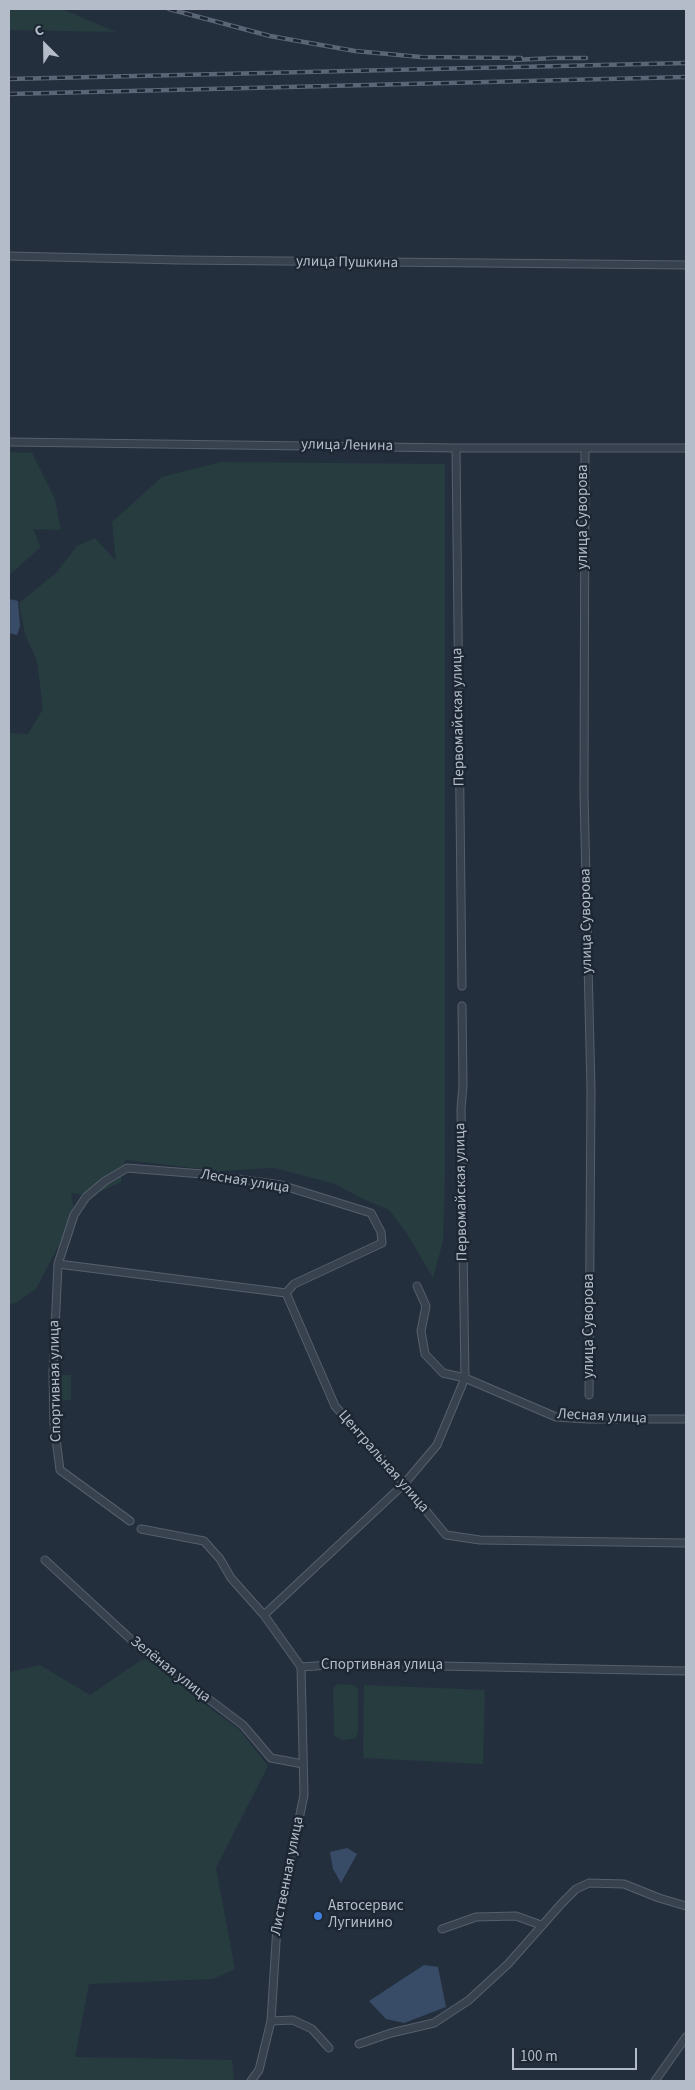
<!DOCTYPE html>
<meta charset="utf-8">
<style>
body{margin:0}
#map{position:relative;width:695px;height:2090px;overflow:hidden;background:#242f3e;font-family:"Source Sans 3",sans-serif}
canvas{display:block}
.frame{position:absolute;inset:0;border:10px solid #b4bcc9;pointer-events:none}
.north{position:absolute;left:20px;top:20px;width:50px;height:50px;-webkit-text-stroke:4px #1d2633;paint-order:stroke;rotate:337deg;font-size:14px;font-weight:700;line-height:20px;text-align:center;color:#b4bcc9}
.north::after{content:'';display:block;margin:auto;width:18px;height:22px;background:#b4bcc9;clip-path:polygon(50% 0,100% 100%,50% 72%,0 100%)}
.scale{position:absolute;left:512px;top:2048px;width:125px;height:22px;box-sizing:border-box;border:2px solid #b4bcc9;border-top:0;padding-left:6px;font-size:15px;line-height:18px;white-space:nowrap;color:#b4bcc9;-webkit-text-stroke:4px #1d2633;paint-order:stroke}
</style>
<div id="map">
<canvas width="695" height="2090"></canvas>
<div class="frame"></div>
<div class="north">С</div>
<div class="scale">100 m</div>
</div>
<script>
const ctx = document.querySelector('canvas').getContext('2d');
ctx.lineJoin = 'round';
function fillPath(path, color) { ctx.fillStyle = color; ctx.fill(path, 'evenodd'); }
const shape = rows => new Path2D(rows.map(r => 'M' + r).join(''));
function trace(path, color, width, dash) { ctx.strokeStyle = color; ctx.lineWidth = width; ctx.lineCap = dash ? 'butt' : 'round'; ctx.setLineDash(dash || []); ctx.stroke(path); }
function label(font, color, halo, rows, align = 'center') {
  ctx.font = font + ' "Source Sans 3",sans-serif'; ctx.lineWidth = 5; ctx.setLineDash([]); ctx.textBaseline = 'middle'; ctx.strokeStyle = halo; ctx.fillStyle = color; for (const [text, x, y, turn = 0] of rows) {
    ctx.save(); ctx.translate(x, y); ctx.rotate((+turn || 0) * Math.PI / 180); ctx.textAlign = isNaN(turn) ? turn : align; if (halo) ctx.strokeText(text, 0, 0); ctx.fillText(text, 0, 0); ctx.restore();
  }
}
fillPath(shape([
 [9,9,62,9,116,32,9,30],
 [9,452,32,453,55,499,61,530,33,529,41,547,9,575],
 [221,462,445,464,445,1177,443,1241,433,1278,406,1232,389,1210,363,1199,335,1184,274,1168,220,1171,125,1160,121,1182,91,1196,71,1193,74,1211,68,1228,36,1289,15,1303,9,1304,9,733,28,734,43,709,37,661,25,634,19,603,56,573,77,546,95,538,116,561,112,522,162,477],
 [58,1375,71,1375,71,1400,58,1401],
 [159,1659,207,1706,239,1729,268,1766,216,1868,235,1969,213,1979,89,1984,75,2057,232,2060,234,2081,9,2081,9,1672,40,1665,90,1695,141,1660],
 [338,1684,351,1685,356,1686,358,1689,358,1732,356,1738,342,1740,334,1736,333,1688],
 [364,1685,485,1690,483,1764,363,1758]
]), '#263c3f');
fillPath(shape([
 [9,599,18,601,20,626,17,635,9,633],
 [347,1848,357,1854,341,1883,333,1869,330,1852],
 [424,1965,438,1967,446,2007,404,2023,386,2019,369,2001]
]), '#394c67');
const street = shape([
 [9,256,180,260,686,265],
 [9,442,456,448,686,448],
 [456,448,462,986],
 [585,448,584,794,591,1090,589,1395],
 [58,1264,286,1293,335,1406,404,1484,446,1535,480,1540,686,1543],
 [417,1286,426,1306,421,1331,425,1354,443,1373,465,1378,556,1417,589,1419,686,1419],
 [130,1521,60,1470,54,1423,53,1374,58,1264,74,1215,86,1197,105,1181,127,1168,202,1174,281,1185,371,1213,381,1232,382,1243,294,1284,286,1293],
 [141,1529,204,1541,220,1559,231,1578,264,1615,301,1667,343,1664,686,1671],
 [45,1560,137,1645,243,1725,271,1758,303,1764],
 [264,1615,404,1484,437,1445,465,1378,461,1109,463,1085,462,1006],
 [442,1929,476,1917,516,1916,541,1925],
 [271,2021,293,2020,312,2029,329,2048],
 [359,2044,391,2033,434,2023,469,2000,508,1964,562,1903,576,1889,589,1883,624,1884,659,1898,686,1906],
 [251,2081,259,2070,271,2021,277,1926,304,1795,301,1667],
 [655,2081,686,2037]
]);
trace(street, '#565f6c', 9);
trace(street, '#38414e', 7);
const rail = shape([
 [169,9,270,36,355,51,421,57,521,58],
 [549,58,586,58],
 [514,60,554,58],
 [9,79,686,63],
 [9,94,686,77]
]);
trace(rail, '#5a6575', 4.5);
trace(rail, '#1d2633', 2.5, [8]);
for (const [x, y, r, color] of [
 [318,1916,5,"#3f7fe0"]
]) { const dot = new Path2D(); dot.arc(x, y, r, 0, 2 * Math.PI); ctx.fillStyle = color; ctx.fill(dot); trace(dot, '#1d2633', 2); }
label('15px', '#b4bcc9', '#1d2633', [
 ["улица Пушкина",347,263,1],
 ["улица Ленина",347,446,1],
 ["улица Суворова",584,517,-90],
 ["Первомайская улица",459,717,-91],
 ["улица Суворова",587,921,-91],
 ["Лесная улица",245,1182,9],
 ["Первомайская улица",462,1192,-91],
 ["улица Суворова",590,1326,-90],
 ["Спортивная улица",56,1381,-91],
 ["Лесная улица",602,1417,3],
 ["Центральная улица",383,1462,49],
 ["Спортивная улица",382,1666],
 ["Зелёная улица",170,1670,38],
 ["Лиственная улица",288,1876,-79]
]);
label('15px', '#b4bcc9', '#1d2633', [
 ["Автосервис",328,1907],
 ["Лугинино",328,1924]
], 'left');
</script>
